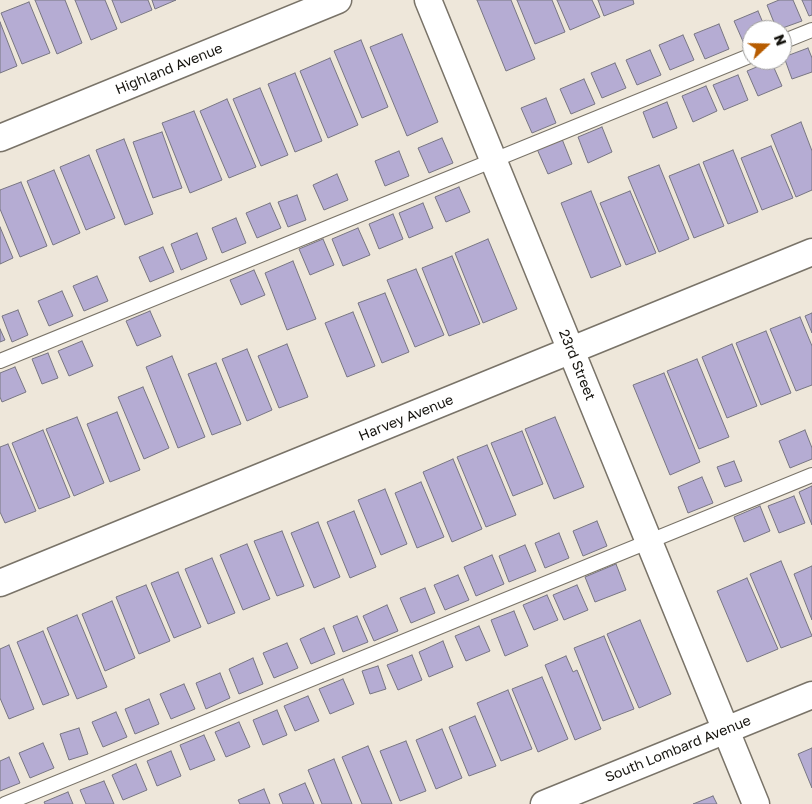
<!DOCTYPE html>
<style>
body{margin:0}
#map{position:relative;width:812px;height:804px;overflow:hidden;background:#eee7da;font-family:"Golos Text",sans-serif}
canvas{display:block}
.north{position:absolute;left:742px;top:20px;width:50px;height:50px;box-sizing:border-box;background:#fff;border:1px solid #a2a19f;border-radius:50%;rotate:69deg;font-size:14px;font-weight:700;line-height:20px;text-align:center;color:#16140f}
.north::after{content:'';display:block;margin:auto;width:18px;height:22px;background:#b75c00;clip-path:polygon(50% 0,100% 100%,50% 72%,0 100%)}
</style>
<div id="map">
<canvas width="812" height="804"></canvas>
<div class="north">N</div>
</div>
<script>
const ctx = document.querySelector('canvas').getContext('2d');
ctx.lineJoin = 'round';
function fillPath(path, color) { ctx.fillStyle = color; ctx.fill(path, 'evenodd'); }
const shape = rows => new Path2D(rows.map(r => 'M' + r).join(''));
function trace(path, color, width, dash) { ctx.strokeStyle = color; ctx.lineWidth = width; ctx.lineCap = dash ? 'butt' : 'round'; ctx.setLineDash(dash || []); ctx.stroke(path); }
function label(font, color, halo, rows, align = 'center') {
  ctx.font = font + ' "Golos Text",sans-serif'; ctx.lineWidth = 4.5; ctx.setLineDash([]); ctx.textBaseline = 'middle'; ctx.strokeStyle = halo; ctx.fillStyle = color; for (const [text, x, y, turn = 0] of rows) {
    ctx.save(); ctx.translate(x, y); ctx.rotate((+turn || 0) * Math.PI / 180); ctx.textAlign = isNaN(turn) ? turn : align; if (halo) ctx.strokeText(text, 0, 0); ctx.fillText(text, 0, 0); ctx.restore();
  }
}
const building = shape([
 [35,0,65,0,82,43,57,54,35,0],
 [75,0,105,0,117,29,91,40,75,0],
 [112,0,148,0,152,10,121,23,112,0],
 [152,0,176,0,155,9,152,0],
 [477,0,511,0,535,59,506,71,477,0],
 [517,0,552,0,565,32,535,44,517,0],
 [557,0,592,0,600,17,570,30,557,0],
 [598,0,633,0,634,4,604,16,598,0],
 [779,0,793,0,802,21,777,30,767,5,779,0],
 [802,0,812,0,812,15,809,16,802,0],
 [29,2,50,53,22,64,1,13,29,2],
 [758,11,766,30,752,30,752,43,745,46,734,21,758,11],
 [0,22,17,66,0,73,0,22],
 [719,24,729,49,705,59,694,34,719,24],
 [402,34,438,122,407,136,370,47,402,34],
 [683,35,694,60,670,70,659,45,683,35],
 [361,40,388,107,362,118,334,51,361,40],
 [808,48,812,58,812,72,792,79,784,57,808,48],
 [650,50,661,75,637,85,626,60,650,50],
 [330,58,358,125,328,138,300,71,330,58],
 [771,61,782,86,758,96,747,71,771,61],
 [615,63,626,88,602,98,591,73,615,63],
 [295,73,322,141,295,152,268,84,295,73],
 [738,75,748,100,724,110,713,85,738,75],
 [584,79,595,104,571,114,560,89,584,79],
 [706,86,717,111,693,122,682,96,706,86],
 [260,88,288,155,261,166,233,99,260,88],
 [546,98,556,123,532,133,521,108,546,98],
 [227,99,256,167,229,178,200,111,227,99],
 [667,102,677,128,653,138,643,112,667,102],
 [194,111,222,180,190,193,162,123,194,111],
 [801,122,812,151,812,190,796,197,771,135,801,122],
 [602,127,612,152,588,163,578,137,602,127],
 [162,132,182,188,153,198,133,142,162,132],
 [442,138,453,163,429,173,418,148,442,138],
 [124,139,153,214,125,225,96,150,124,139],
 [562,139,572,164,548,174,537,149,562,139],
 [771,146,793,198,762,210,741,158,771,146],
 [733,150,758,212,728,224,703,162,733,150],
 [399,151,409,176,385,186,375,161,399,151],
 [89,155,115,218,86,230,60,167,89,155],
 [699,164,724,226,694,238,669,176,699,164],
 [659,165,689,239,659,252,628,177,659,165],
 [54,170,80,233,53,245,27,181,54,170],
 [337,174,348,200,324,210,313,185,337,174],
 [21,182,47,246,20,257,0,209,0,190,21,182],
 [459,187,470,212,446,222,435,197,459,187],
 [591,191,621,266,591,278,561,203,591,191],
 [630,191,656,253,626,265,600,203,630,191],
 [297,195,306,220,288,227,278,202,297,195],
 [270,203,281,228,257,238,246,213,270,203],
 [423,203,433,228,409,238,399,213,423,203],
 [393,214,403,239,379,249,369,224,393,214],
 [236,218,246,243,222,253,212,228,236,218],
 [0,227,13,258,0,264,0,227],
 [358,228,370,255,343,266,332,239,358,228],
 [197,233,207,259,181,270,171,244,197,233],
 [323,239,334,265,310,275,299,249,323,239],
 [488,239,517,309,483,323,455,253,488,239],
 [163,247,174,272,150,282,139,257,163,247],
 [452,256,480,324,449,336,422,268,452,256],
 [293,261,316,319,287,330,265,273,293,261],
 [416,269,444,335,415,347,387,280,416,269],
 [254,270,265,295,241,305,230,280,254,270],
 [97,276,108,301,84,311,73,286,97,276],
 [62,291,73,316,49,326,38,301,62,291],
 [385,293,409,352,382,363,358,303,385,293],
 [18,310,28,335,12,342,2,316,18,310],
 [150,311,161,336,137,346,126,321,150,311],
 [353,312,375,366,347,377,325,323,353,312],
 [812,313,812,333,805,316,812,313],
 [800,317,812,346,812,385,796,391,770,329,800,317],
 [0,329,5,340,0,342,0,329],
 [766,331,791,393,761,405,736,343,766,331],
 [82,341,93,366,69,376,58,351,82,341],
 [287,344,308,397,279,408,258,356,287,344],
 [732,344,757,406,727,418,702,357,732,344],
 [247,349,272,410,247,421,222,359,247,349],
 [48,353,58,378,42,384,32,359,48,353],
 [172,356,205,437,178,448,146,367,172,356],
 [697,359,729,437,699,449,667,371,697,359],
 [216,363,241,424,212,435,188,374,216,363],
 [15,367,26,392,2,402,0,397,0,373,15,367],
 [664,373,700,462,670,475,633,385,664,373],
 [143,387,169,448,144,459,118,397,143,387],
 [117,412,140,470,110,482,87,424,117,412],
 [77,417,104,483,74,496,46,429,77,417],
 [555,417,584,487,554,499,525,429,555,417],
 [43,430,70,497,39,509,12,443,43,430],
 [805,430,812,448,812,459,790,468,779,441,805,430],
 [522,431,543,484,513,496,491,443,522,431],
 [8,444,36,511,5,523,0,512,0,447,8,444],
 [487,445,516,515,486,527,457,457,487,445],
 [453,459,482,529,452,542,423,472,453,459],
 [734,461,742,481,725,487,717,467,734,461],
 [702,477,713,503,688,513,678,487,702,477],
 [421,482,444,537,417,548,395,493,421,482],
 [812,486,812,525,799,492,812,486],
 [385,489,407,544,381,555,358,500,385,489],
 [794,496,805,523,779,533,768,506,794,496],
 [760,506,770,531,744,542,734,517,760,506],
 [354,511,376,567,350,578,327,522,354,511],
 [597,521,607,546,583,556,573,531,597,521],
 [318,522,340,577,314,588,291,533,318,522],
 [282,531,304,586,277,596,254,541,282,531],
 [559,533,569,558,545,568,535,543,559,533],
 [247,544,270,599,243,610,220,555,247,544],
 [525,545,536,571,509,582,499,556,525,545],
 [492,555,504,584,476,596,464,567,492,555],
 [212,558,235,613,208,624,185,569,212,558],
 [781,561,812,636,781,648,750,574,781,561],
 [616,564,626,590,595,602,585,577,616,564],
 [812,566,812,620,794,574,812,566],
 [178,572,201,627,174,638,151,583,178,572],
 [458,575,469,600,445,610,434,585,458,575],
 [747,578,778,649,747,662,717,591,747,578],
 [146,585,170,641,139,654,116,597,146,585],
 [577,585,588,610,564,620,553,595,577,585],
 [425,588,435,613,411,623,400,598,425,588],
 [547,595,558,620,534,630,523,605,547,595],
 [112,601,135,658,105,671,82,614,112,601],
 [387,605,398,631,374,641,363,616,387,605],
 [514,611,528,646,505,656,491,620,514,611],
 [77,615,107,687,77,699,47,628,77,615],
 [357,616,368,642,343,652,333,626,357,616],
 [640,620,671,694,639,708,607,634,640,620],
 [479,626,490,651,466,661,455,636,479,626],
 [324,628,335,654,311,664,300,639,324,628],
 [43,631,69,695,43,705,17,642,43,631],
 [604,636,634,709,603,721,574,648,604,636],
 [443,641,453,667,429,677,419,652,443,641],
 [287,643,298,668,274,678,263,653,287,643],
 [9,645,34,709,9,719,0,698,0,649,9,645],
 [412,655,422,680,398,690,387,665,412,655],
 [566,656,573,672,577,670,601,729,575,740,545,665,566,656],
 [253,658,263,684,239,694,229,669,253,658],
 [378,666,386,689,370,694,362,671,378,666],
 [220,673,230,698,206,709,196,683,220,673],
 [542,677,568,739,538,752,512,689,542,677],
 [343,679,354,704,330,714,319,689,343,679],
 [184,684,195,709,171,719,160,694,184,684],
 [508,690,532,749,501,761,477,703,508,690],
 [308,696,319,721,295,731,284,706,308,696],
 [149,699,159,724,135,734,125,709,149,699],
 [277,710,287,735,263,745,253,720,277,710],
 [116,712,127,737,103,747,92,722,116,712],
 [475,716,496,766,469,776,449,727,475,716],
 [239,722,250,747,226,757,215,732,239,722],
 [79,728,88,754,69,760,60,734,79,728],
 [442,729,462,778,436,789,416,740,442,729],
 [204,735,215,760,190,770,180,745,204,735],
 [406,741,426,791,400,801,380,751,406,741],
 [43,743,54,768,30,778,19,753,43,743],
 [368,746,392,804,362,804,342,757,368,746],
 [812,748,812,788,798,754,812,748],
 [171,751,181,776,157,786,147,761,171,751],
 [9,757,20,783,0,791,0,761,9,757],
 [334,759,352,804,322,804,308,770,334,759],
 [136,764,147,790,123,800,112,775,136,764],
 [104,781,114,804,86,804,80,790,104,781],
 [305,783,314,804,283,804,279,794,305,783],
 [264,789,270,804,240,804,238,800,264,789],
 [68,792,73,804,45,804,44,802,68,792],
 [713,796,717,804,693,804,713,796]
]);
fillPath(building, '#b5acd3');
trace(building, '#787682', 1);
const lane = shape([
 [782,42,812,30],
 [0,361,752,55],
 [5,804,812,475]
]);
const street = shape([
 [428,0,756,804],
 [0,138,338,0],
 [0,583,812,252],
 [544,804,812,695]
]);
trace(lane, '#797368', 16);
trace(street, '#797368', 29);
trace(lane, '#fff', 14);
trace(street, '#fff', 26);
label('14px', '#16140f', '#fff', [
 ["Highland Avenue",169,69,-22],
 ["23rd Street",577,365,68],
 ["Harvey Avenue",406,418,-22],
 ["South Lombard Avenue",678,749,-22]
]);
</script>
